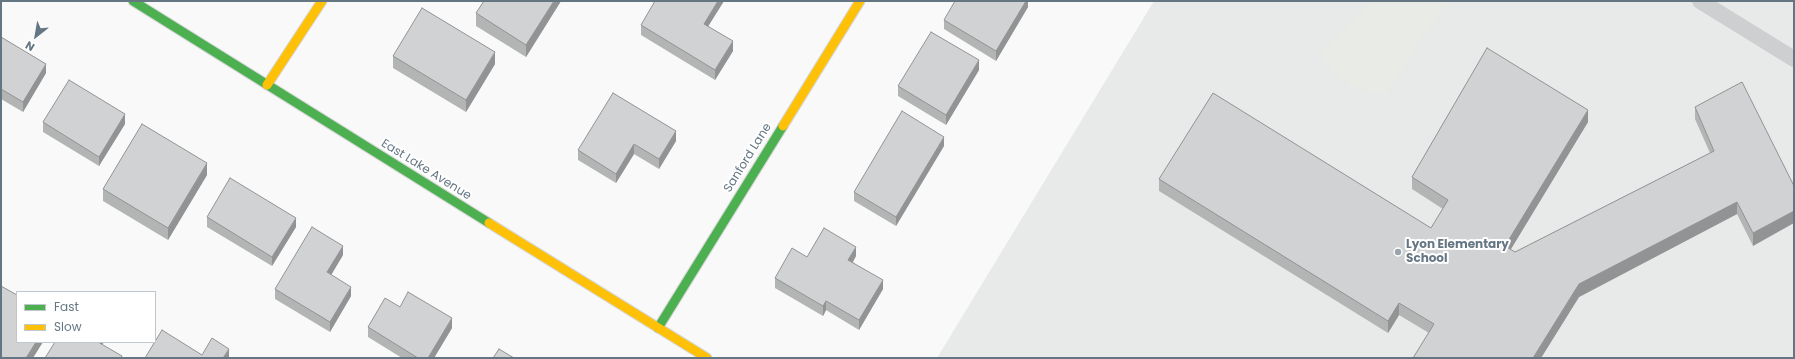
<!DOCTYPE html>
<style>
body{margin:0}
#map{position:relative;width:1795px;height:359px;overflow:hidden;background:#f9f9f9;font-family:Poppins,sans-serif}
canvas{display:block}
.frame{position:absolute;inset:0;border:2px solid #657683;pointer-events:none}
.legend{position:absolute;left:16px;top:291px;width:140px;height:52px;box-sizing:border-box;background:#fff;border:1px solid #c1c8cd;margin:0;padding:5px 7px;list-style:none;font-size:12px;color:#657683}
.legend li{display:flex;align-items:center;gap:8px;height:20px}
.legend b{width:20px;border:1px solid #c1c8cd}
.north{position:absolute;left:16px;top:16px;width:40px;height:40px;-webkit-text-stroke:3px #fff;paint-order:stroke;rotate:211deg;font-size:11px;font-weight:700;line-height:16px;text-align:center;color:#657683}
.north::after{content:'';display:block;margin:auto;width:14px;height:18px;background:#657683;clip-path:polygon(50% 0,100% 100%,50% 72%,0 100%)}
</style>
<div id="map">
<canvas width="1795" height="359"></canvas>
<div class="frame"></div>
<ul class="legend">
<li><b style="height:5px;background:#4caf50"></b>Fast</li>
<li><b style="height:5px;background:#ffc107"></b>Slow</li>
</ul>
<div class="north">N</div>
</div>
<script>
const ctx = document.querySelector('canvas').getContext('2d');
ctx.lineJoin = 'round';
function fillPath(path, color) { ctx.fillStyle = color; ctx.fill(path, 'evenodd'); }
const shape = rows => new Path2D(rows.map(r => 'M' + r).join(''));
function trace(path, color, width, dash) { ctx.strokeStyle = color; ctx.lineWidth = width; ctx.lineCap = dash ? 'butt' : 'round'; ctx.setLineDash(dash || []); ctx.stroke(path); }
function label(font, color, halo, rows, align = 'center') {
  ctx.font = font + ' Poppins,sans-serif'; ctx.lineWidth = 4; ctx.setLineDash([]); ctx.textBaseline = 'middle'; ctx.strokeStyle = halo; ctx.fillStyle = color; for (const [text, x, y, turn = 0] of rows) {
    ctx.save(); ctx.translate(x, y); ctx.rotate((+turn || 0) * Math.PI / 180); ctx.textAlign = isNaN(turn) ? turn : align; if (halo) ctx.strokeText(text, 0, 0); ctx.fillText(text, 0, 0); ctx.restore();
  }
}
fillPath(shape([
 [1154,1,1794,1,1794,358,937,358]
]), '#e8e9e9');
fillPath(shape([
 [1377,1,1424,1,1431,5,1434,1,1451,1,1429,27,1385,95,1349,85,1320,55,1363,10]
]), '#e8ebe6');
const fast = shape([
 [133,1,489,223],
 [658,328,783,126]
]);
const slow = shape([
 [267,85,322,1],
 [783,126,860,1],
 [489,223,707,358]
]);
trace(fast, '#d5d6d7', 11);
trace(slow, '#d5d6d7', 11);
trace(shape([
 [1700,1,1794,59]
]), '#cecfd0', 16);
trace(fast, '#4caf50', 9);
trace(slow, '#ffc107', 9);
fillPath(shape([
 [484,1,561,1,526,57,476,26,476,13],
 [724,1,708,26,733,51,715,80,641,35,641,25],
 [1028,1,1028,7,996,61,944,29,944,20],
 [1,37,46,73,23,112,1,99],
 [393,56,495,64,466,112,393,68],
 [979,70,946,125,898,96,898,86],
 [1695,107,1794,186,1753,246,1737,214,1579,297,1541,358,1413,358,1429,333,1399,315,1388,333,1159,191,1159,179,1431,228,1443,209,1412,189,1412,177,1588,122,1510,250,1515,252,1710,153,1695,119],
 [43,122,125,124,99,166,43,132],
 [676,141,659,169,634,154,616,183,578,160,578,150],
 [944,146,896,226,854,201,854,192],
 [207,175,168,240,103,201,103,189],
 [207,217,296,227,272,266,207,227],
 [343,255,331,275,351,296,330,332,275,299,275,289],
 [856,256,853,262,883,289,859,330,826,310,823,316,775,288,775,278,807,257],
 [400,307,452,328,434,358,402,358,368,337,368,327]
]), '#b3b5b5');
fillPath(shape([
 [554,1,561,1,526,57,526,45],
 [718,1,724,1,704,33,704,24],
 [1026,1,1028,1,1028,7,996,61,996,51],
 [733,41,733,51,715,80,715,70],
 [495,52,495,64,466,112,466,100],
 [979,60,979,70,946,125,946,115],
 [46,64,46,73,23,112,23,102],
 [1588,110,1588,122,1505,259,1505,246],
 [125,114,125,124,99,166,99,157],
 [676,131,676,141,659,169,659,159],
 [944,137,944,146,896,226,896,217],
 [634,144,634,154,616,183,616,174],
 [207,163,207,175,168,240,168,228],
 [1737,202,1737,214,1579,297,1541,358,1533,358,1579,284],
 [1794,211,1794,223,1753,246,1753,233],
 [296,218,296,227,272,266,272,257],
 [343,246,343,255,327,282,327,272],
 [856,247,856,256,848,270,848,260],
 [883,280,883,289,859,330,859,320],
 [351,287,351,296,330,332,330,322],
 [826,301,826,310,823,316,823,306],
 [1399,303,1399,315,1388,333,1388,321],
 [452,318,452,328,434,358,428,358],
 [36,342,43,342,33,358,26,358],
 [97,342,104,342,97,353],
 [229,349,229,358,223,358]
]), '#929394');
const building = shape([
 [484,1,554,1,526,45,476,13,484,1],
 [655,1,718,1,704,24,733,41,715,70,641,25,655,1],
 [955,1,1026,1,996,51,944,20,955,1],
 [422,8,495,52,466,100,393,56,422,8],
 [931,32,979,60,946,115,898,86,931,32],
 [1,37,46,64,23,102,1,89,1,37],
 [1487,48,1588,110,1505,246,1515,252,1714,151,1695,107,1742,82,1794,186,1794,211,1753,233,1737,202,1579,284,1533,358,1413,358,1434,324,1399,303,1388,321,1159,179,1213,93,1431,228,1448,200,1412,177,1487,48],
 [69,80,125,114,99,157,43,122,69,80],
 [613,93,676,131,659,159,634,144,616,174,578,150,613,93],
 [902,111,944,137,896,217,854,192,902,111],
 [142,124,207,163,168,228,103,189,142,124],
 [230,178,296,218,272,257,207,217,230,178],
 [312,227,343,246,327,272,351,287,330,322,275,289,312,227],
 [824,228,856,247,848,260,883,280,859,320,826,301,823,306,775,278,792,248,807,257,824,228],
 [1,286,17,295,17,342,36,342,26,358,1,358,1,286],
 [408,292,452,318,428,358,418,358,368,327,385,298,400,307,408,292],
 [162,330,202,355,212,338,229,349,223,358,145,358,162,330],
 [55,342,98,342,122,356,121,358,45,358,55,342],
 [499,349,514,358,493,358,499,349]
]);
fillPath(building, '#d0d2d3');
trace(building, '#929394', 1);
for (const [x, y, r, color] of [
 [1398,252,4,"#99a4ac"]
]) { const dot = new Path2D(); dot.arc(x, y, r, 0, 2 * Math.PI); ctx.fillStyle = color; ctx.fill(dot); trace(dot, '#fff', 1.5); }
label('12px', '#657683', '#fff', [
 ["Sanford Lane",748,158,-58],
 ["East Lake Avenue",426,170,32]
]);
label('bold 12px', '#657683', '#fff', [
 ["Lyon Elementary",1406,245],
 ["School",1406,259]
], 'left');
</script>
